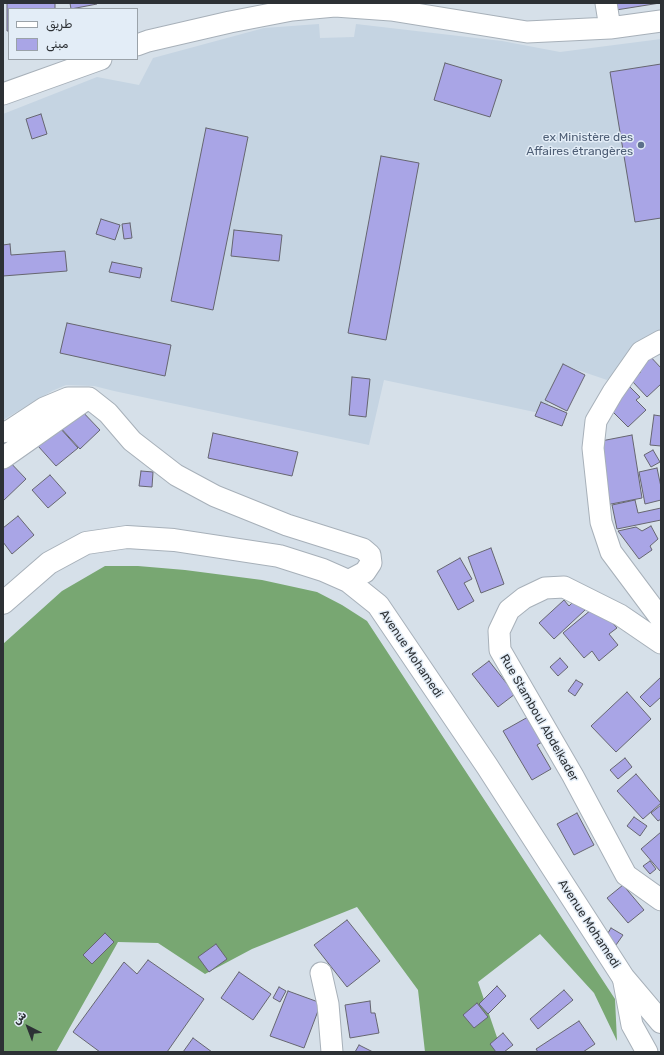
<!DOCTYPE html>
<meta charset="utf-8">
<style>
body{margin:0}
#map{position:relative;width:664px;height:1055px;overflow:hidden;background:#d6e0e9;font-family:Rubik,Cairo,sans-serif}
canvas{display:block}
.frame{position:absolute;inset:0;border:4px solid #2d3135;pointer-events:none}
.legend{position:absolute;left:8px;top:8px;width:130px;height:52px;box-sizing:border-box;background:#e3edf7;border:1px solid #9aa2a9;margin:0;padding:5px 7px;list-style:none;font-size:12px;color:#2d3135}
.legend li{display:flex;align-items:center;gap:8px;height:20px}
.legend b{width:20px;border:1px solid #9aa2a9}
.north{position:absolute;left:8px;top:1007px;width:40px;height:40px;-webkit-text-stroke:3px #e3edf7;paint-order:stroke;rotate:318deg;font-size:11px;font-weight:700;line-height:16px;text-align:center;color:#2d3135}
.north::after{content:'';display:block;margin:auto;width:14px;height:18px;background:#2d3135;clip-path:polygon(50% 0,100% 100%,50% 72%,0 100%)}
</style>
<div id="map">
<canvas width="664" height="1055"></canvas>
<div class="frame"></div>
<ul class="legend">
<li><b style="height:5px;background:#fff"></b>طريق</li>
<li><b style="height:11px;background:#a9a5e6"></b>مبنى</li>
</ul>
<div class="north">ش</div>
</div>
<script>
const ctx = document.querySelector('canvas').getContext('2d');
ctx.lineJoin = 'round';
function fillPath(path, color) { ctx.fillStyle = color; ctx.fill(path, 'evenodd'); }
const shape = rows => new Path2D(rows.map(r => 'M' + r).join(''));
function trace(path, color, width, dash) { ctx.strokeStyle = color; ctx.lineWidth = width; ctx.lineCap = dash ? 'butt' : 'round'; ctx.setLineDash(dash || []); ctx.stroke(path); }
function label(font, color, halo, rows, align = 'center') {
  ctx.font = font + ' Rubik,sans-serif'; ctx.lineWidth = 3; ctx.setLineDash([]); ctx.textBaseline = 'middle'; ctx.strokeStyle = halo; ctx.fillStyle = color; for (const [text, x, y, turn = 0] of rows) {
    ctx.save(); ctx.translate(x, y); ctx.rotate((+turn || 0) * Math.PI / 180); ctx.textAlign = isNaN(turn) ? turn : align; if (halo) ctx.strokeText(text, 0, 0); ctx.fillText(text, 0, 0); ctx.restore();
  }
}
fillPath(shape([
 [319,24,320,38,354,37,356,24,502,41,560,52,661,39,661,334,607,380,563,365,544,414,384,380,369,445,114,391,94,386,66,385,52,391,3,420,3,114,97,77,139,85,153,58,264,28]
]), '#c5d4e2');
fillPath(shape([
 [105,566,138,566,185,570,262,580,317,592,342,605,367,621,615,999,617,1041,594,993,540,934,478,982,502,1052,425,1052,418,990,357,907,252,949,205,974,158,943,118,942,56,1052,3,1052,3,644,62,591]
]), '#78a772');
const building = shape([
 [7,3,55,3,55,9,9,9,9,31,7,31,7,3],
 [70,3,97,3,97,4,71,9,70,3],
 [615,3,660,3,616,10,615,3],
 [445,63,502,80,490,117,434,100,445,63],
 [661,64,661,218,635,222,610,72,661,64],
 [41,114,47,134,32,139,26,119,41,114],
 [206,128,248,137,213,310,171,301,206,128],
 [381,156,419,163,386,340,348,333,381,156],
 [101,219,120,225,115,240,96,234,101,219],
 [130,223,132,238,124,239,122,224,130,223],
 [234,230,282,235,279,261,231,256,234,230],
 [10,244,11,255,65,251,67,271,3,276,3,245,10,244],
 [112,262,142,268,140,278,109,272,112,262],
 [67,323,171,345,165,376,60,353,67,323],
 [648,354,661,368,661,384,647,397,632,381,641,372,636,367,648,354],
 [563,364,585,375,567,411,545,400,563,364],
 [352,377,370,379,366,417,349,415,352,377],
 [630,387,640,397,636,400,646,410,628,427,609,408,630,387],
 [541,402,567,413,562,426,535,416,541,402],
 [78,407,100,430,80,449,58,425,78,407],
 [654,415,661,416,661,446,650,445,654,415],
 [59,427,78,448,56,466,38,446,59,427],
 [213,433,298,452,292,476,208,458,213,433],
 [632,435,642,498,606,505,596,442,632,435],
 [653,450,660,462,651,467,644,455,653,450],
 [6,458,26,479,3,501,3,461,6,458],
 [657,468,661,487,661,500,645,504,639,472,657,468],
 [141,471,153,472,152,487,139,486,141,471],
 [50,475,66,493,48,508,32,490,50,475],
 [635,500,638,513,661,508,661,520,617,529,612,505,635,500],
 [18,516,34,535,12,554,3,542,3,528,18,516],
 [651,526,658,539,650,546,652,550,639,559,618,531,636,527,642,531,651,526],
 [491,548,504,584,481,593,468,557,491,548],
 [460,558,472,579,464,583,474,601,458,610,437,571,460,558],
 [576,599,585,610,554,639,539,623,564,600,569,606,576,599],
 [597,605,617,628,609,634,618,645,599,661,592,651,584,658,563,633,597,605],
 [560,658,568,667,558,676,550,667,560,658],
 [489,661,515,694,498,707,472,674,489,661],
 [661,677,661,697,650,707,640,697,661,677],
 [576,680,583,684,575,696,568,691,576,680],
 [627,692,651,719,616,752,591,726,627,692],
 [528,717,542,742,537,745,551,769,532,780,503,731,528,717],
 [625,758,632,767,618,779,610,770,625,758],
 [636,774,661,803,643,819,617,791,636,774],
 [661,805,661,819,658,821,651,813,661,805],
 [577,813,594,845,574,855,557,824,577,813],
 [634,817,647,826,640,836,627,826,634,817],
 [661,832,661,870,660,871,641,849,661,832],
 [650,861,656,869,650,874,643,866,650,861],
 [623,885,644,910,628,923,607,898,623,885],
 [347,920,380,961,347,987,314,945,347,920],
 [611,928,623,935,616,945,605,938,611,928],
 [105,933,114,942,92,964,83,955,105,933],
 [216,944,227,959,209,972,198,957,216,944],
 [148,960,204,999,167,1052,100,1052,73,1032,124,962,137,974,148,960],
 [239,972,271,994,253,1020,221,998,239,972],
 [497,986,506,996,488,1014,479,1004,497,986],
 [279,987,286,991,280,1002,273,998,279,987],
 [564,990,573,1000,538,1029,530,1019,564,990],
 [288,991,321,1003,304,1048,270,1036,288,991],
 [370,1001,371,1013,375,1013,379,1033,350,1038,345,1005,370,1001],
 [477,1003,488,1017,474,1028,463,1015,477,1003],
 [579,1021,595,1044,583,1052,538,1052,536,1049,579,1021],
 [503,1033,513,1045,504,1052,496,1052,490,1044,503,1033],
 [193,1038,212,1052,183,1052,193,1038],
 [359,1045,373,1052,355,1052,359,1045]
]);
fillPath(building, '#a9a5e6');
trace(building, '#666670', 1);
const minor = shape([
 [606,3,610,28],
 [137,45,148,41,230,22,292,10,335,6,391,10,527,32,610,28,661,21],
 [3,94,101,59],
 [661,341,641,352,613,392,596,421,593,448,601,522,611,552,661,619],
 [3,432,9,431,44,408,68,398,89,398,108,413,132,441,176,475,215,496,287,525,363,549,370,555,371,563,365,572,348,581],
 [3,458,84,401],
 [661,643,620,615,564,587,545,588,524,598,509,610,499,631,500,650,573,776,626,875,661,900],
 [321,973,328,1004,332,1052],
 [623,977,632,1025,647,1052]
]);
const major = shape([
 [3,603,49,563,86,543,127,537,174,540,279,556,323,570,348,581,378,605,487,766,623,977,661,1022]
]);
trace(minor, '#a7b0b9', 23);
trace(major, '#a7b0b9', 24);
trace(minor, '#fff', 21);
trace(major, '#fff', 22);
for (const [x, y, r, color] of [
 [641,145,4,"#5c6f8a"]
]) { const dot = new Path2D(); dot.arc(x, y, r, 0, 2 * Math.PI); ctx.fillStyle = color; ctx.fill(dot); trace(dot, '#e3edf7', 1.5); }
label('12px', '#4e5e75', '#e3edf7', [
 ["ex Ministère des",633,138],
 ["Affaires étrangères",633,152]
], 'right');
label('12px', '#2d3135', '#e3edf7', [
 ["Avenue Mohamedi",411,654,56],
 ["Rue Stamboul Abdelkader",539,718,60],
 ["Avenue Mohamedi",589,924,57]
]);
</script>
